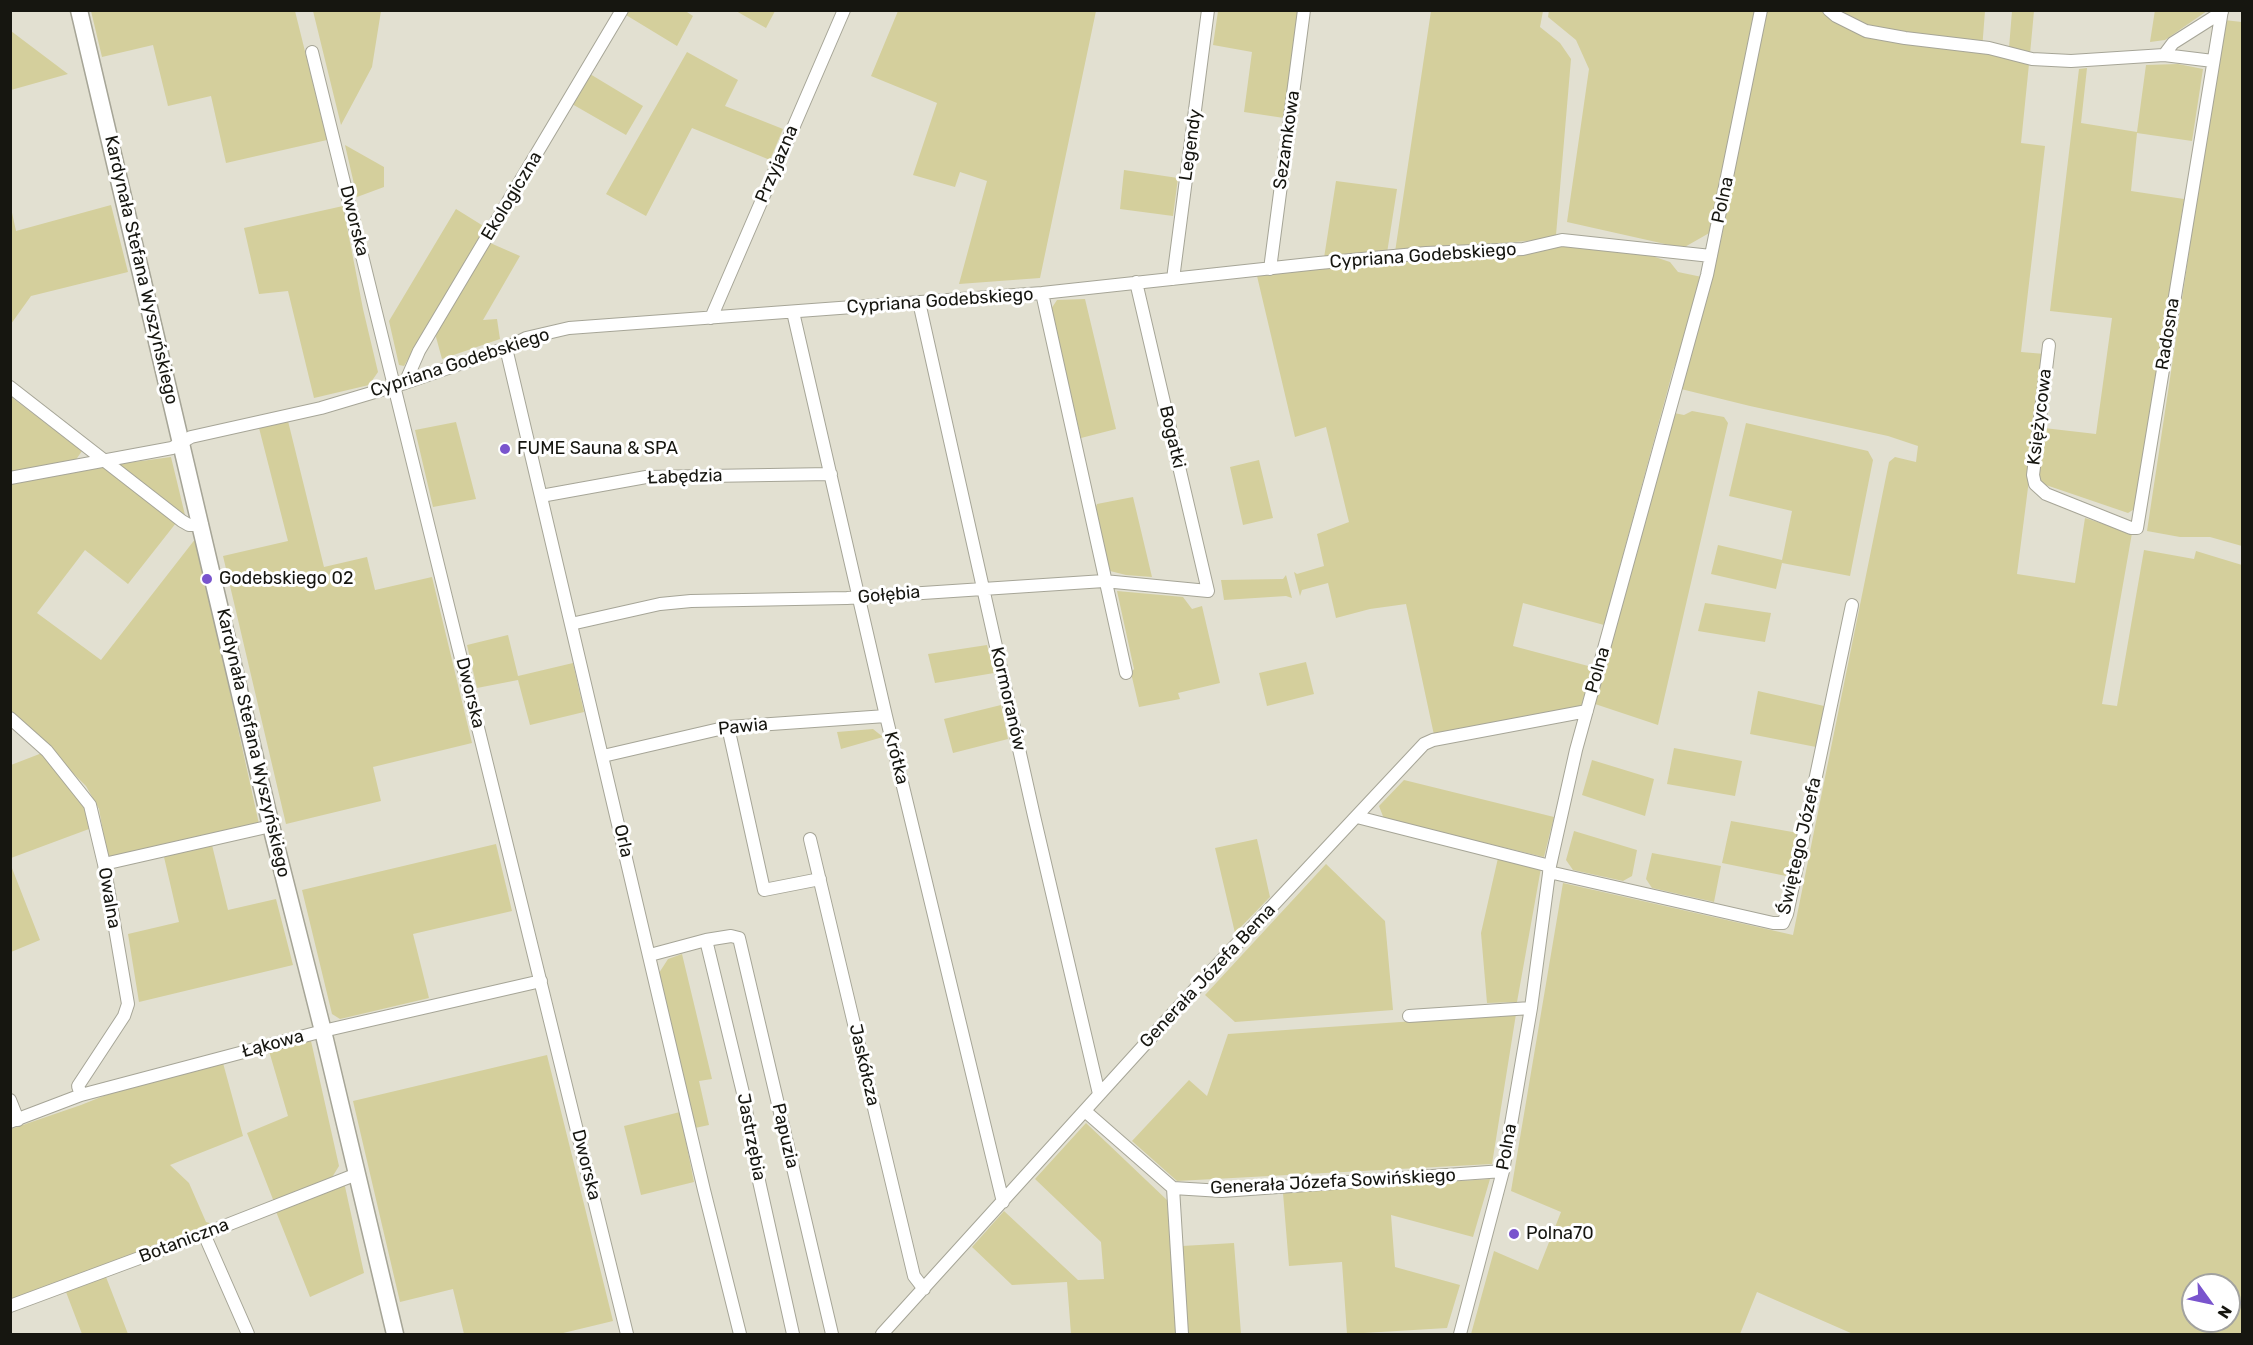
<!DOCTYPE html>
<meta charset="utf-8">
<style>
body{margin:0}
#map{position:relative;width:2253px;height:1345px;overflow:hidden;background:#e2e0d1;font-family:Rubik,sans-serif}
canvas{display:block}
.frame{position:absolute;inset:0;border:12px solid #161610;pointer-events:none}
.north{position:absolute;left:2181px;top:1273px;width:60px;height:60px;box-sizing:border-box;background:#fff;border:2px solid #a2a29f;border-radius:50%;rotate:123deg;font-size:16px;font-weight:700;line-height:24px;text-align:center;color:#161610}
.north::after{content:'';display:block;margin:auto;width:21px;height:27px;background:#7954cd;clip-path:polygon(50% 0,100% 100%,50% 72%,0 100%)}
</style>
<div id="map">
<canvas width="2253" height="1345"></canvas>
<div class="frame"></div>
<div class="north">N</div>
</div>
<script>
const ctx = document.querySelector('canvas').getContext('2d');
ctx.lineJoin = 'round';
function fillPath(path, color) { ctx.fillStyle = color; ctx.fill(path, 'evenodd'); }
const shape = rows => new Path2D(rows.map(r => 'M' + r).join(''));
function trace(path, color, width, dash) { ctx.strokeStyle = color; ctx.lineWidth = width; ctx.lineCap = dash ? 'butt' : 'round'; ctx.setLineDash(dash || []); ctx.stroke(path); }
function label(font, color, halo, rows, align = 'center') {
  ctx.font = font + ' Rubik,sans-serif'; ctx.lineWidth = 6; ctx.setLineDash([]); ctx.textBaseline = 'middle'; ctx.strokeStyle = halo; ctx.fillStyle = color; for (const [text, x, y, turn = 0] of rows) {
    ctx.save(); ctx.translate(x, y); ctx.rotate((+turn || 0) * Math.PI / 180); ctx.textAlign = isNaN(turn) ? turn : align; if (halo) ctx.strokeText(text, 0, 0); ctx.fillText(text, 0, 0); ctx.restore();
  }
}
fillPath(shape([
 [684,10,693,16,677,46,626,15,628,11],
 [1549,10,1756,11,1711,232,1683,248,1567,222,1589,69,1576,40,1548,17],
 [2155,10,2207,10,2207,11,2165,40,2150,42],
 [91,11,295,11,327,140,226,163,211,96,168,106,153,45,102,57],
 [313,11,381,11,372,67,341,125],
 [736,11,775,11,766,28],
 [898,11,1096,11,1040,278,959,284,987,181,960,172,955,187,913,175,937,103,871,76],
 [1218,11,1299,11,1284,118,1244,112,1252,52,1213,45],
 [1431,11,1543,11,1540,27,1560,43,1571,59,1556,235,1538,240,1395,252],
 [1764,11,1985,11,1982,50,2029,64,2021,143,2045,146,2021,352,2045,354,2017,574,2075,583,2085,518,2132,533,2102,704,2117,706,2144,550,2194,559,2196,551,2242,565,2242,1334,1853,1334,1757,1292,1740,1334,1471,1334,1494,1251,1538,1270,1561,1212,1511,1191,1563,883,1793,935,1889,462,1895,457,1916,462,1918,446,1888,436,1750,406,1681,389,1721,240],
 [2193,1285,2229,1285,2229,1321,2193,1321],
 [2012,11,2034,11,2030,54,2009,48],
 [2224,20,2242,22,2242,546,2210,537,2180,537,2147,531],
 [10,31,11,31,68,74,11,90],
 [687,52,738,80,725,106,783,129,770,160,692,128,646,216,606,194],
 [2178,64,2203,69,2192,141,2137,133,2131,191,2184,199,2136,508,2128,513,2043,484,2038,476,2044,428,2096,434,2112,318,2050,311,2079,69,2087,68,2081,123,2137,132,2146,65],
 [590,74,643,106,626,135,572,104],
 [345,145,384,167,384,187,357,197],
 [1124,170,1178,178,1173,216,1120,209],
 [1336,181,1397,189,1387,253,1324,258],
 [111,205,128,272,31,296,11,324,11,208,16,231],
 [343,206,363,309,378,372,369,385,314,398,288,291,259,294,244,228],
 [456,209,485,227,404,366,399,365,389,321],
 [488,242,520,256,483,320,497,319,500,339,442,359,436,337,437,328],
 [1565,246,1652,256,1670,262,1678,272,1702,277,1686,338,1673,370,1604,625,1523,603,1513,646,1592,667,1581,707,1434,735,1406,604,1370,609,1336,618,1328,583,1302,590,1300,596,1294,572,1297,574,1324,566,1317,534,1349,522,1326,427,1295,437,1257,276,1324,267,1541,251],
 [1085,299,1116,429,1081,438,1051,309,1057,300],
 [10,396,82,451,75,461,11,473],
 [1692,411,1724,417,1728,423,1658,725,1595,704,1674,413,1684,415],
 [288,421,324,567,367,557,375,590,432,577,472,743,373,767,381,801,286,824,223,556,288,541,259,428],
 [456,422,476,499,433,507,415,430],
 [1746,423,1868,451,1873,460,1850,576,1782,563,1776,589,1711,574,1718,545,1782,560,1792,511,1729,496],
 [171,457,185,515,119,464],
 [1259,460,1273,518,1243,525,1230,467],
 [102,466,176,523,128,584,85,550,37,613,101,660,196,538,259,824,108,859,99,809,86,786,11,712,11,484],
 [1133,497,1152,577,1126,575,1110,571,1095,509,1097,504],
 [1286,575,1292,598,1286,596,1224,600,1221,580,1283,579],
 [1117,591,1183,597,1192,609,1202,606,1220,683,1178,693,1180,699,1139,707,1131,673,1134,669],
 [1705,603,1771,613,1765,642,1698,631],
 [508,635,518,676,573,663,584,712,530,725,518,680,477,688,467,645],
 [987,645,994,673,935,683,928,654],
 [1306,662,1314,694,1267,706,1259,673],
 [1758,691,1824,706,1816,747,1750,734],
 [1001,705,1008,739,953,753,944,719],
 [873,729,883,737,841,749,837,732],
 [1674,748,1742,761,1735,796,1667,784],
 [42,753,72,788,87,812,89,829,11,858,11,765],
 [1592,760,1654,779,1645,816,1582,795],
 [1404,780,1554,817,1544,857,1384,819,1379,806],
 [1731,821,1798,833,1791,877,1722,863],
 [1574,831,1637,850,1632,876,1623,881,1573,870,1566,860],
 [1257,839,1270,897,1235,933,1215,848],
 [496,844,512,911,413,934,429,998,340,1019,332,1014,302,890],
 [212,845,228,910,276,899,293,965,139,1002,128,934,179,922,164,857],
 [1652,853,1721,866,1714,902,1652,888,1646,879],
 [1498,858,1541,868,1517,1002,1487,1003,1481,933],
 [10,863,40,940,11,952,10,952],
 [1326,864,1385,921,1393,1010,1235,1022,1205,995],
 [682,954,712,1079,699,1081,709,1125,695,1128,659,973,668,959],
 [1516,1014,1492,1164,1177,1181,1132,1141,1189,1080,1207,1096,1228,1034],
 [311,1041,339,1166,331,1179,274,1202,247,1133,288,1116,269,1051],
 [547,1055,613,1321,559,1334,464,1334,453,1289,400,1302,353,1101],
 [223,1063,243,1136,170,1165,189,1183,206,1222,216,1225,11,1300,11,1129,81,1105,116,1091],
 [680,1112,694,1182,641,1195,624,1126],
 [1086,1123,1167,1200,1177,1334,1071,1334,1067,1282,1012,1285,972,1247,1004,1211,1078,1280,1104,1279,1101,1242,1035,1179],
 [1490,1179,1473,1237,1391,1215,1395,1267,1460,1285,1447,1328,1347,1334,1342,1262,1289,1266,1283,1193],
 [344,1182,364,1273,310,1297,275,1209],
 [1234,1243,1241,1334,1188,1334,1182,1246],
 [106,1277,128,1334,82,1334,66,1292]
]), '#d4cf9c');
const minor = shape([
 [1829,10,1836,16,1866,31,1905,38,1989,48,2032,59,2071,61,2164,55,2213,61],
 [312,52,627,1334],
 [2164,55,2173,43,2222,12],
 [1270,269,1304,10],
 [1173,279,1208,10],
 [1042,293,1126,673],
 [919,302,1034,816,1099,1094],
 [793,312,886,716,1003,1202],
 [711,318,844,10],
 [2049,345,2033,475,2035,484,2046,494,2131,528,2137,528,2222,10],
 [506,348,704,1190,740,1334],
 [405,383,419,351,622,10],
 [10,387,182,521,189,525,202,525],
 [10,478,172,448,191,437,321,408,405,383,506,348,526,338,569,328,1042,293,1319,263,1426,253,1523,249,1562,240,1711,256],
 [541,496,646,477,831,474],
 [571,624,660,604,691,601,847,598,1104,581,1208,591,1136,282],
 [10,718,47,751,90,805,104,864,128,1004,124,1016,78,1086,81,1095],
 [728,727,764,890,820,879],
 [603,756,728,727,886,716],
 [1357,817,1550,866],
 [810,839,914,1276,924,1289],
 [104,864,271,826],
 [1549,872,1773,923,1783,923,1787,914,1852,605],
 [706,940,743,1093,757,1172,793,1334],
 [650,955,706,940,731,936,739,938,832,1334],
 [1409,1016,1531,1008],
 [10,1100,18,1120],
 [1085,1111,1173,1188,1222,1191,1503,1171],
 [10,1122,81,1095,323,1031,541,981],
 [1173,1188,1182,1334],
 [204,1234,248,1334],
 [10,1306,204,1234,357,1174],
 [882,1334,1205,978,1424,744,1433,740,1587,711],
 [1460,1334,1503,1171,1531,1008,1550,866,1576,750,1707,275,1761,10]
]);
const secondary = shape([
 [79,10,271,826,323,1031,395,1334]
]);
trace(minor, '#a6a597', 14);
trace(secondary, '#a6a597', 19);
trace(minor, '#fff', 12);
trace(secondary, '#fff', 16);
for (const [x, y, r, color] of [
 [505,449,6,"#7954cd"],
 [207,579,6,"#7954cd"],
 [1514,1234,6,"#7954cd"]
]) { const dot = new Path2D(); dot.arc(x, y, r, 0, 2 * Math.PI); ctx.fillStyle = color; ctx.fill(dot); trace(dot, '#fff', 2); }
label('18px', '#161610', '#fff', [
 ["Sezamkowa",1287,140,-82],
 ["Legendy",1191,145,-82],
 ["Przyjazna",777,164,-67],
 ["Ekologiczna",512,196,-59],
 ["Polna",1723,200,-78],
 ["Dworska",354,221,76],
 ["Cypriana Godebskiego",1423,256,-4],
 ["Kardynała Stefana Wyszyńskiego",141,270,77],
 ["Cypriana Godebskiego",940,301,-4],
 ["Radosna",2168,334,-81],
 ["Cypriana Godebskiego",460,363,-18],
 ["Księżycowa",2040,417,-83],
 ["Bogatki",1172,437,77],
 ["Łabędzia",685,477,-2],
 ["Gołębia",889,595,-5],
 ["Polna",1598,670,-74],
 ["Dworska",470,693,76],
 ["Kormoranów",1008,699,77],
 ["Pawia",743,727,-6],
 ["Kardynała Stefana Wyszyńskiego",253,743,77],
 ["Krótka",896,758,76],
 ["Orla",623,841,77],
 ["Świętego Józefa",1800,846,-77],
 ["Owalna",109,898,80],
 ["Generała Józefa Bema",1208,976,-47],
 ["Łąkowa",273,1044,-15],
 ["Jaskółcza",864,1065,77],
 ["Papuzia",785,1136,77],
 ["Jastrzębia",751,1137,79],
 ["Polna",1507,1147,-80],
 ["Dworska",586,1165,76],
 ["Generała Józefa Sowińskiego",1333,1182,-3],
 ["Botaniczna",184,1241,-21]
]);
label('18px', '#161610', '#fff', [
 ["FUME Sauna & SPA",517,449],
 ["Godebskiego 02",219,579],
 ["Polna70",1526,1234]
], 'left');
</script>
